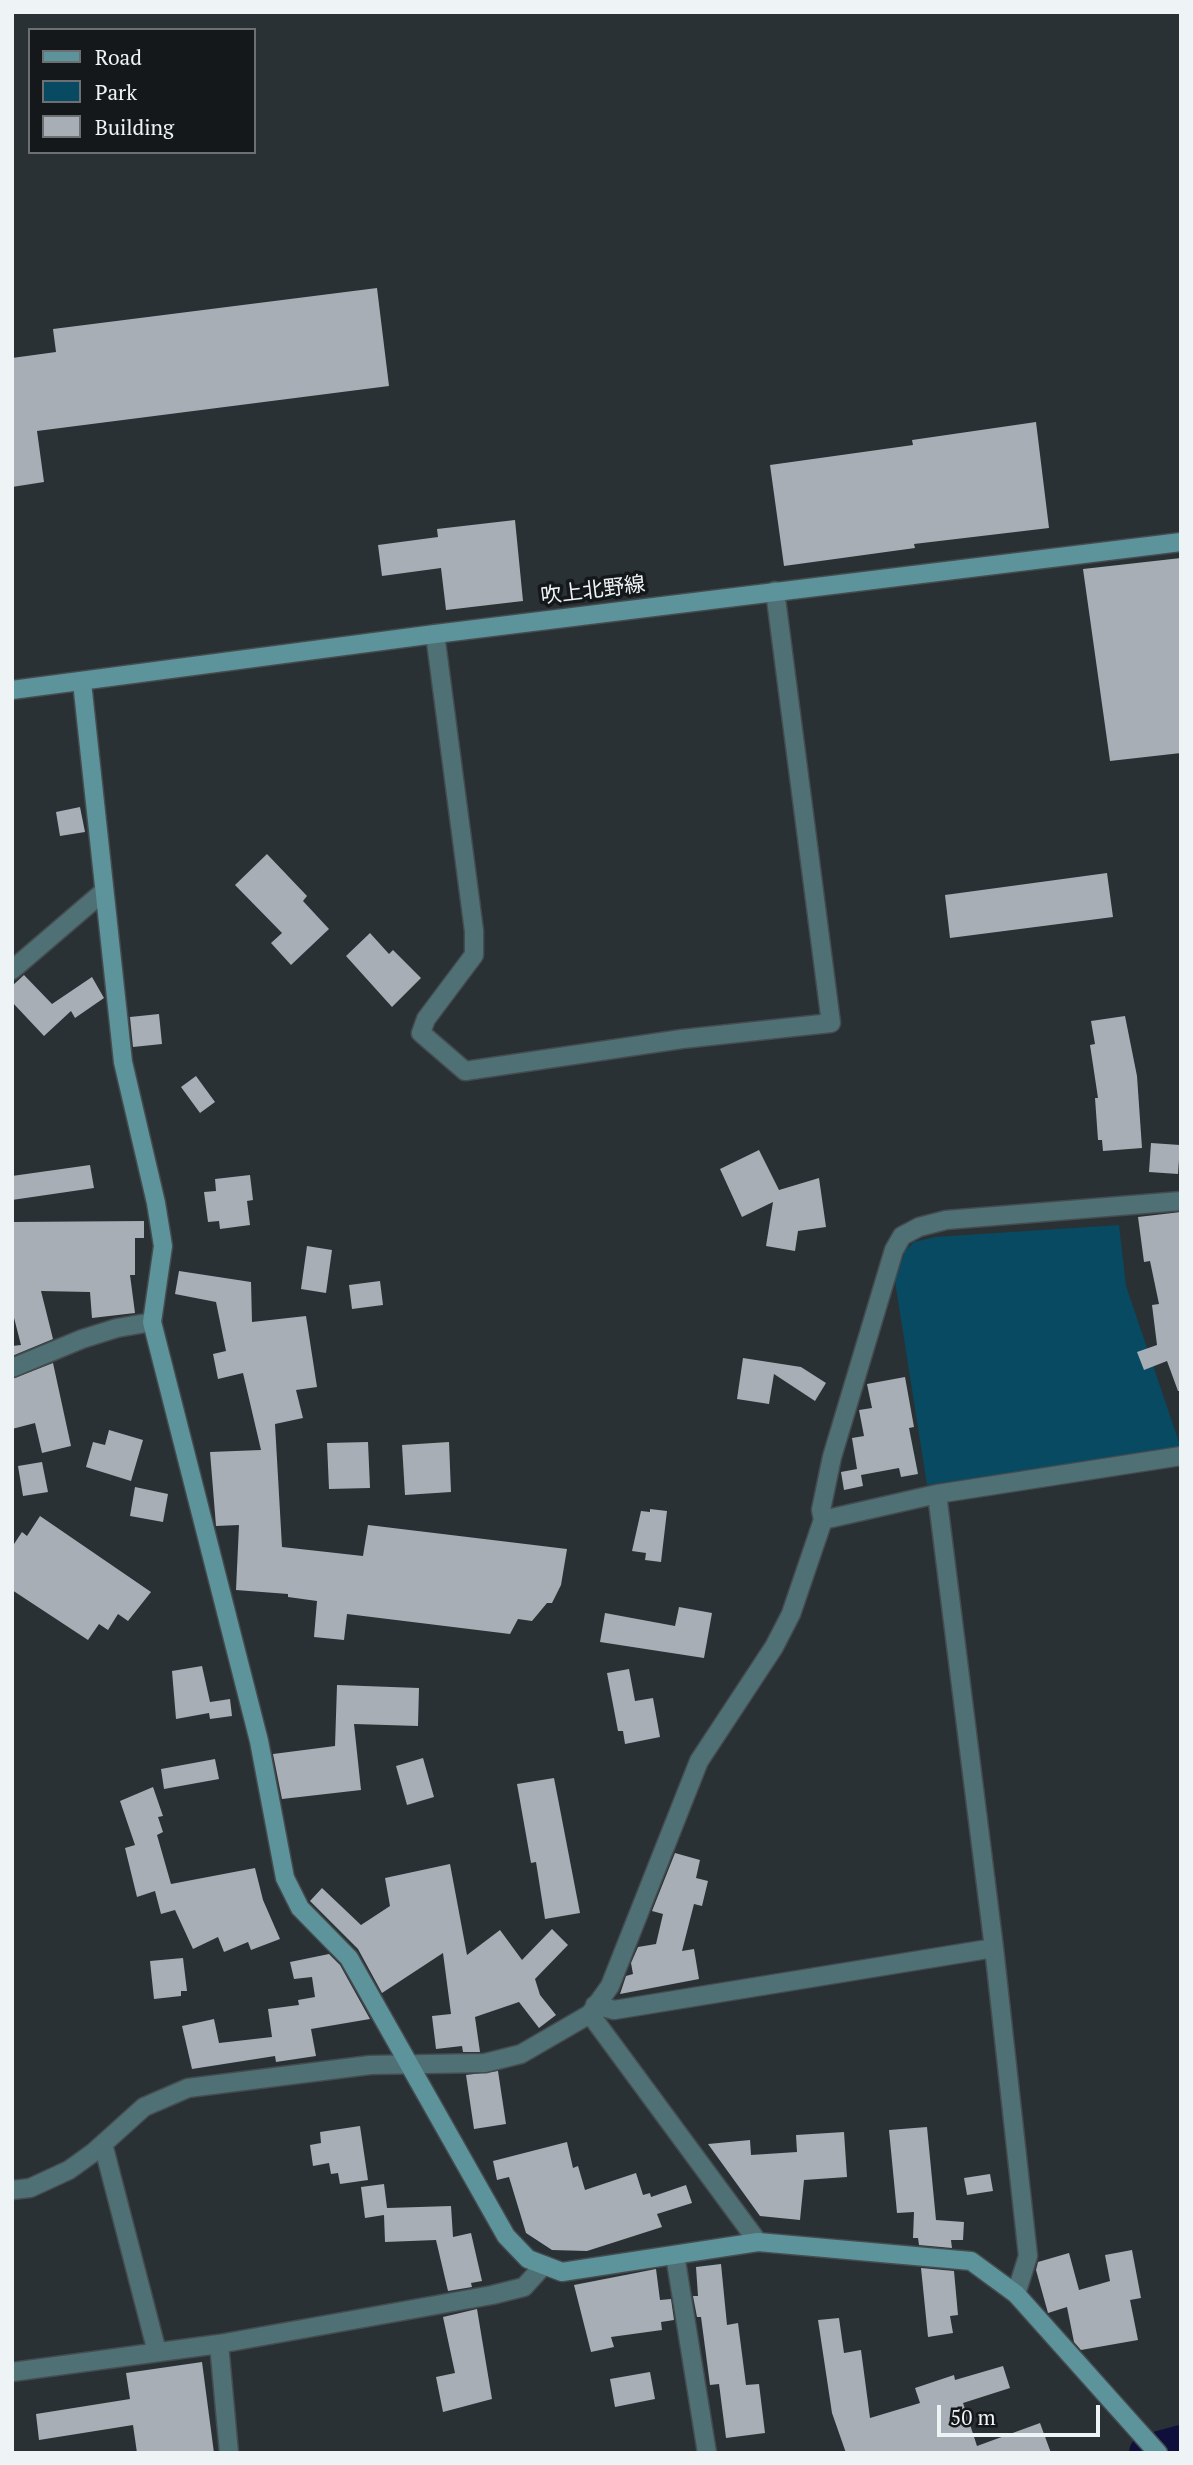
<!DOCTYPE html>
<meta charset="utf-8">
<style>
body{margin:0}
#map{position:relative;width:1193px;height:2465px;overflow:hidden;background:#293135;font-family:"PT Serif",serif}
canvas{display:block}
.frame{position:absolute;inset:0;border:14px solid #eef3f5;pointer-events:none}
.legend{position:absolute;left:28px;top:28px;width:228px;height:126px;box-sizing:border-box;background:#15181a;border:2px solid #6c7072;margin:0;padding:9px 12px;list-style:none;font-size:21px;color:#eef3f5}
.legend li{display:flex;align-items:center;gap:14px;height:35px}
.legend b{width:35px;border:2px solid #6c7072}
.scale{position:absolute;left:937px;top:2405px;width:163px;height:32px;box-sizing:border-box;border:4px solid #eef3f5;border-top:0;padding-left:9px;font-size:21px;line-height:24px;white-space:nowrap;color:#eef3f5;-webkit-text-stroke:5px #15181a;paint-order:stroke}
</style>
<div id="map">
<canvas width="1193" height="2465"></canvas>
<div class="frame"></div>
<ul class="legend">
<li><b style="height:9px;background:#5d939a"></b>Road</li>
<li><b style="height:19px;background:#074a62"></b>Park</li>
<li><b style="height:19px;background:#a7aeb5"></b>Building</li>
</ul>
<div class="scale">50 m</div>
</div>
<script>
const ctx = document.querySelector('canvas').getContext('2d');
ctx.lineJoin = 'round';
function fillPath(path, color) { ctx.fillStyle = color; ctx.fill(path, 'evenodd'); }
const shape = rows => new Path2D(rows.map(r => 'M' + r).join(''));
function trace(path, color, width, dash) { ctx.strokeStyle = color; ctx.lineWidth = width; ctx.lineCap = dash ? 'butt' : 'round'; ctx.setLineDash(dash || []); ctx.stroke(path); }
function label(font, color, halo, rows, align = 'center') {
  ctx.font = font + ' "PT Serif","Noto Sans JP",serif'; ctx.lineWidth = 7; ctx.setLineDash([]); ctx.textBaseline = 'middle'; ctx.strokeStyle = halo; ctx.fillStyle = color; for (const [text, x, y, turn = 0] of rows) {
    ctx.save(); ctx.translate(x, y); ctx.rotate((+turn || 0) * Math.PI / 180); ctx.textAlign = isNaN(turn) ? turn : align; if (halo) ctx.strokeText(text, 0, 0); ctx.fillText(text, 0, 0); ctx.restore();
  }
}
fillPath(shape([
 [1119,1225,1126,1286,1181,1448,927,1485,895,1281,905,1251,914,1242,935,1237]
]), '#074a62');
trace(shape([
 [1148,2453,1181,2444]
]), '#0f0f3c', 38);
fillPath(shape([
 [377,288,389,386,37,431,44,482,12,487,12,358,56,352,53,329],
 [1036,422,1049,528,914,544,915,548,784,566,770,465,913,445,912,440],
 [515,520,523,601,446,610,441,568,382,576,378,545,438,537,437,529],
 [1181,558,1181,753,1110,761,1083,569],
 [80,807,85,832,60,836,56,812],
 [267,854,307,896,303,901,329,929,291,965,271,943,282,933,235,885],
 [1107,873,1113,917,950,938,945,895],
 [370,933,389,954,393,950,421,978,392,1007,346,956],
 [24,975,52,1004,92,977,104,998,75,1018,71,1011,44,1036,12,1002,12,986],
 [159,1014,162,1044,133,1047,130,1017],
 [1125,1016,1137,1076,1142,1148,1103,1151,1102,1140,1098,1140,1095,1098,1098,1098,1090,1045,1095,1044,1091,1021],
 [196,1076,215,1102,200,1113,181,1087],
 [1151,1143,1180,1145,1178,1174,1149,1172],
 [759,1150,779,1190,819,1178,826,1227,798,1231,795,1251,766,1246,773,1202,742,1217,720,1169],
 [90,1165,94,1188,12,1200,12,1176],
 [250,1175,253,1200,247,1201,250,1225,220,1229,219,1221,208,1222,204,1192,216,1191,215,1179],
 [1181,1212,1181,1391,1178,1391,1167,1361,1144,1370,1137,1352,1157,1345,1152,1305,1159,1304,1150,1261,1144,1262,1138,1217],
 [144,1221,144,1238,135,1238,135,1275,130,1275,135,1313,92,1318,90,1292,41,1291,53,1339,12,1356,12,1346,21,1345,12,1310,12,1222],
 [307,1246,332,1250,326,1293,301,1289],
 [179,1271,251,1282,252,1322,306,1316,317,1387,296,1390,303,1418,275,1424,282,1547,363,1556,368,1525,567,1549,561,1585,552,1603,547,1603,532,1621,518,1619,510,1634,347,1614,344,1640,314,1637,317,1601,288,1597,288,1594,236,1590,239,1525,216,1526,210,1452,261,1450,243,1373,218,1379,213,1354,226,1351,216,1302,175,1294],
 [380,1281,383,1305,352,1309,349,1285],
 [743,1358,801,1367,826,1383,815,1401,774,1374,769,1404,737,1399],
 [53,1363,71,1446,42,1453,35,1423,12,1429,12,1379],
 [905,1377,914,1427,909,1428,918,1474,901,1477,899,1468,861,1475,863,1486,844,1490,841,1472,857,1469,852,1438,864,1436,859,1410,872,1408,867,1384],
 [109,1430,143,1440,131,1481,86,1467,93,1442,105,1445],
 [368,1442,370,1488,329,1489,327,1443],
 [449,1442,451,1492,405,1495,402,1445],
 [42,1462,48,1492,23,1496,18,1466],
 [135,1487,168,1494,163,1522,130,1516],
 [650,1509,667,1511,661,1562,645,1560,646,1553,632,1551,641,1511,650,1512],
 [40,1516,151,1592,128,1621,118,1614,108,1630,99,1624,88,1640,12,1590,12,1547,22,1532,27,1536],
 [679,1607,712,1613,704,1658,600,1642,605,1613,675,1626],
 [202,1666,210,1702,230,1699,232,1716,210,1719,209,1713,176,1719,172,1671],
 [629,1669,635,1701,653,1698,660,1737,625,1744,623,1731,618,1731,607,1673],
 [337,1685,419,1688,418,1726,354,1724,361,1790,282,1799,273,1754,335,1746],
 [423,1758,434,1797,407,1805,396,1766],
 [215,1759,219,1779,164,1789,161,1769],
 [554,1778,580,1913,545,1919,536,1862,531,1863,517,1784],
 [153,1787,163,1816,158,1817,163,1832,157,1835,171,1884,255,1868,263,1900,280,1939,251,1950,248,1942,224,1952,218,1937,193,1949,175,1910,161,1914,155,1891,137,1897,125,1848,135,1845,120,1801],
 [675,1853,700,1860,696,1878,708,1881,702,1906,694,1904,682,1951,694,1949,699,1979,620,1994,626,1976,633,1974,631,1963,638,1947,656,1944,663,1914,652,1911],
 [450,1864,467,1955,500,1930,522,1960,552,1929,568,1945,535,1979,540,1995,556,2015,539,2028,519,2002,475,2017,480,2052,463,2052,462,2046,436,2049,432,2016,451,2014,443,1953,382,1993,358,1949,310,1901,322,1888,361,1925,390,1906,385,1878],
 [329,1954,340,1965,370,2019,311,2029,316,2056,276,2062,275,2056,192,2069,182,2026,214,2019,219,2043,272,2037,268,2009,299,2005,298,2000,315,1997,312,1977,294,1979,290,1962],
 [183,1958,187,1991,181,1991,181,1996,154,1999,150,1961],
 [498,2071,506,2124,474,2129,466,2075],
 [360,2126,368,2180,340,2184,338,2173,331,2174,329,2163,313,2166,310,2145,321,2143,320,2132],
 [927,2127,936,2220,964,2222,963,2240,951,2240,952,2248,919,2245,918,2238,913,2238,914,2212,897,2213,889,2130],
 [844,2132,847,2177,804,2180,800,2220,760,2216,708,2144,750,2140,751,2155,797,2152,796,2135],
 [567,2142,573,2168,578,2166,585,2190,636,2173,643,2195,650,2193,651,2197,686,2185,692,2203,657,2214,662,2227,587,2251,552,2250,526,2233,509,2177,497,2180,493,2161],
 [990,2174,993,2191,967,2195,964,2178],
 [384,2184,387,2208,451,2206,453,2237,471,2233,482,2281,471,2283,472,2287,448,2291,436,2240,385,2242,384,2215,365,2218,361,2187],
 [1132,2250,1141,2298,1130,2300,1138,2340,1081,2350,1074,2342,1067,2307,1048,2313,1036,2270,1038,2262,1069,2253,1079,2290,1110,2281,1105,2255],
 [721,2264,727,2325,738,2323,746,2385,759,2384,765,2433,726,2438,719,2384,710,2385,701,2317,697,2317,693,2296,698,2296,696,2267],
 [921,2268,954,2271,958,2315,950,2316,953,2333,928,2337],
 [656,2269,660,2300,671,2299,674,2320,661,2322,662,2330,611,2337,614,2347,591,2352,574,2285],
 [477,2309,492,2399,443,2412,436,2377,455,2373,443,2317],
 [839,2318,844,2353,861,2350,870,2418,920,2403,915,2388,954,2375,955,2380,1003,2366,1010,2388,963,2403,977,2446,1040,2423,1051,2453,846,2453,832,2413,818,2320],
 [202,2362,214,2453,137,2453,133,2425,39,2440,36,2414,130,2399,126,2373],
 [650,2372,655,2399,615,2407,610,2379]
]), '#a7aeb5');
const street = shape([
 [435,634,474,931,474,955,426,1019,421,1033,465,1071,682,1039,831,1023,775,591],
 [12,970,103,892],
 [12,1368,82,1339,117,1328,152,1322],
 [937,1494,994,1948,1028,2256,1016,2294],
 [823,1520,937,1494,1181,1456],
 [595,2005,614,2010,994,1948],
 [590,2014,758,2242],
 [103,2144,157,2352],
 [12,2190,30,2188,69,2170,94,2152,144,2107,188,2088,370,2065,485,2063,521,2054,590,2014,610,1986,699,1761,774,1647,791,1614,823,1520,821,1510,832,1457,894,1250,902,1236,919,1227,946,1220,1181,1201],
 [675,2255,707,2453],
 [219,2344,229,2453],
 [12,2372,219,2344,492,2295,524,2287,544,2265]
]);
const secondary = shape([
 [82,682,123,1062,156,1203,163,1246,152,1322,259,1741,285,1878,300,1908,349,1958,506,2236,528,2259,562,2272,758,2242,971,2261,1016,2294,1158,2453],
 [12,690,435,634,1181,542]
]);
trace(street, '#454c50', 21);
trace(secondary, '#454c50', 21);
trace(street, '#4f7074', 18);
trace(secondary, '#5d939a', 18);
label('21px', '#eef3f5', '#15181a', [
 ["吹上北野線",593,591,-7]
]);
</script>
